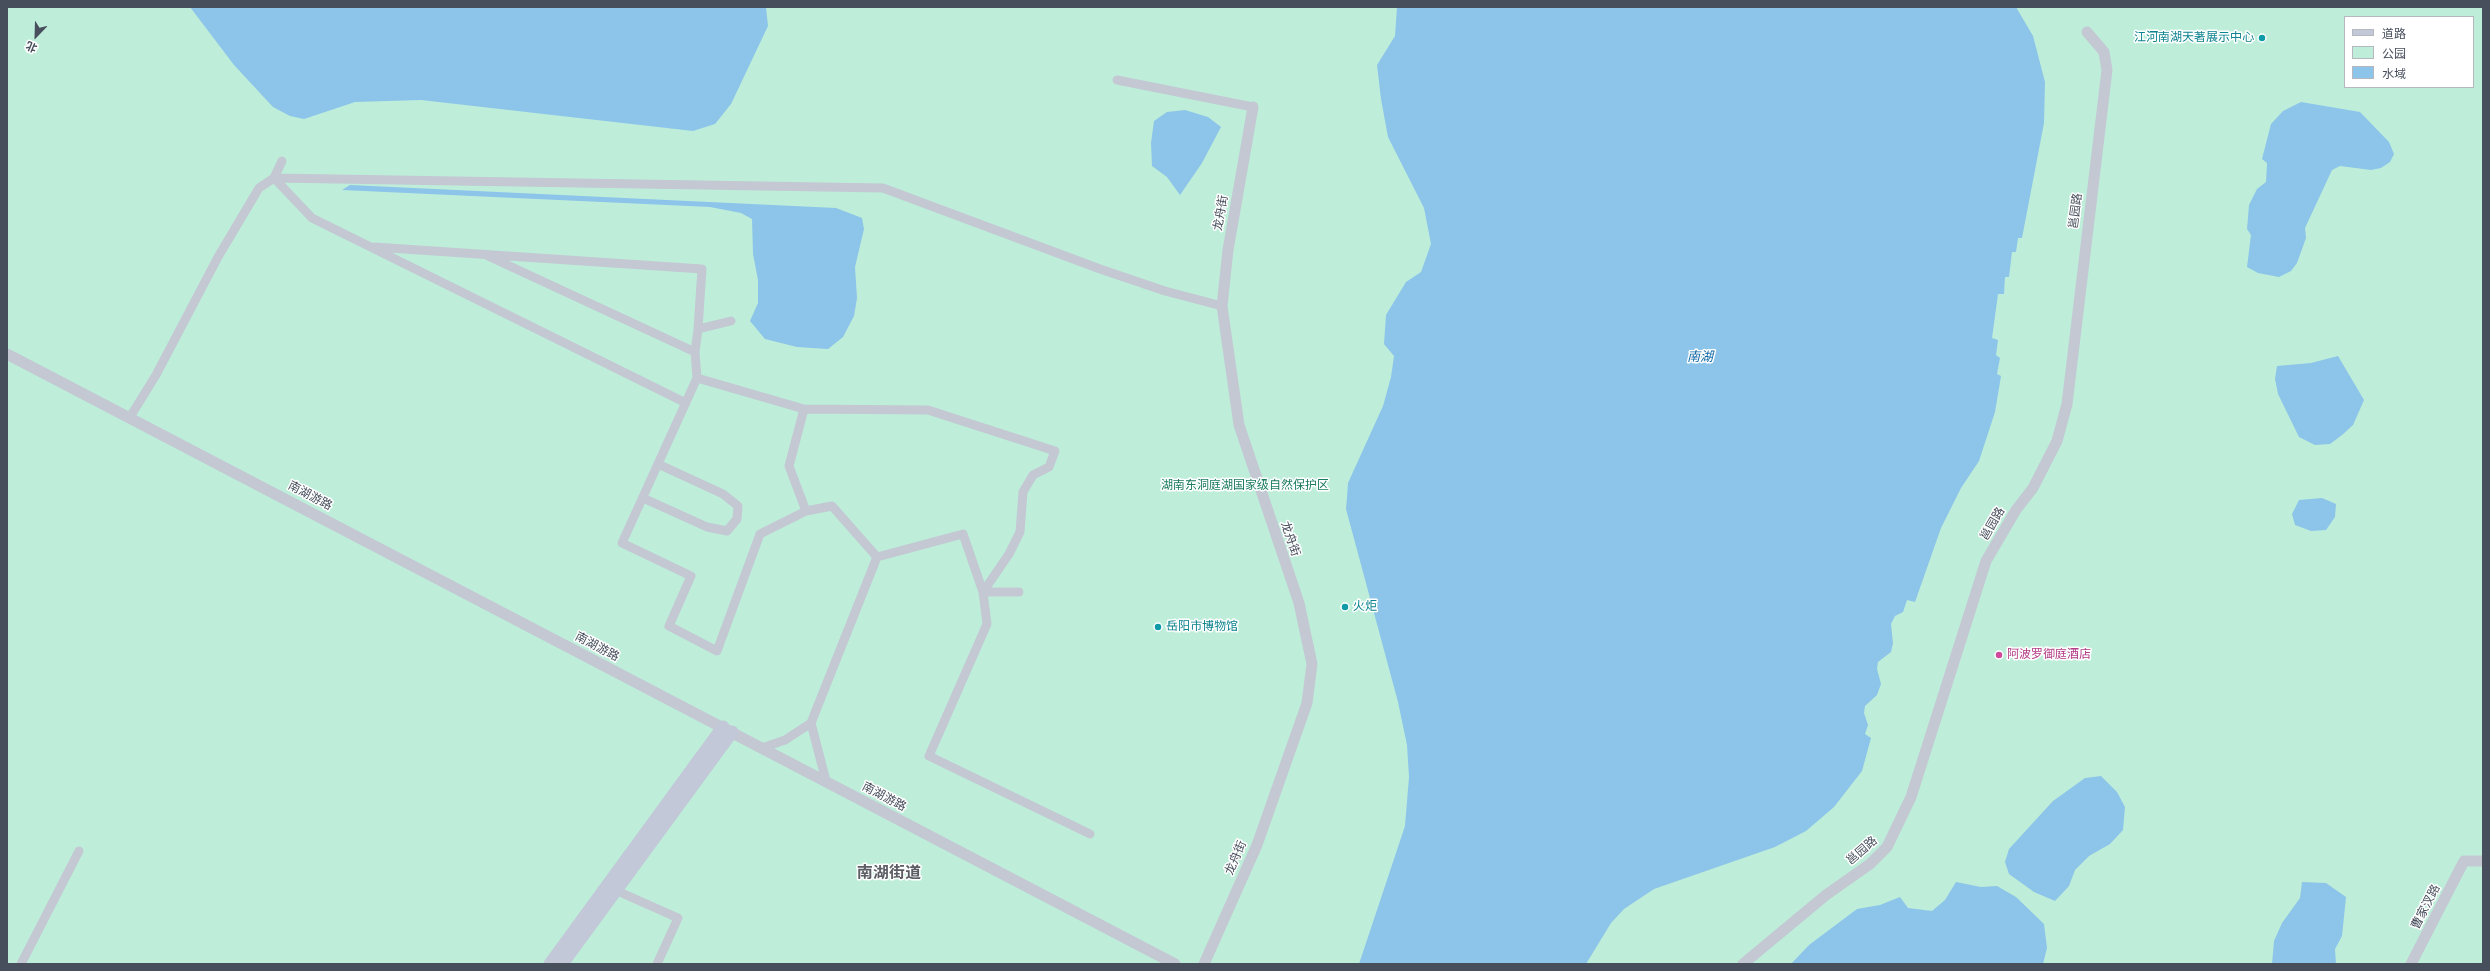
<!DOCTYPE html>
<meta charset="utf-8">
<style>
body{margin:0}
#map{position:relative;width:2490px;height:971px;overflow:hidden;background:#f1efef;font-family:Helvetica,"Noto Sans SC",sans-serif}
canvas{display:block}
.frame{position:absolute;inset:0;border:8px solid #474e5c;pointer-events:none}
.legend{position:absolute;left:2344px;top:16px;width:130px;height:72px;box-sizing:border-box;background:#fff;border:1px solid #b5b8be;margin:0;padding:5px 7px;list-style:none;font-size:12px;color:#474e5c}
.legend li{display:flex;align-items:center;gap:8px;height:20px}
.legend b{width:20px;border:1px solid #b5b8be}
.north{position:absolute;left:16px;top:16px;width:40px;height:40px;-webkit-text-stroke:3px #fff;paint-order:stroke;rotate:203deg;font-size:11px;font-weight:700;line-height:16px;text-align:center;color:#474e5c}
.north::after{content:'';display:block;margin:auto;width:14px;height:18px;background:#474e5c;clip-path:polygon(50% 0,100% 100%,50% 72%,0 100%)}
</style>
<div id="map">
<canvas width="2490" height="971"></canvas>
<div class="frame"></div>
<ul class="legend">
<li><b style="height:5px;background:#c2c8d7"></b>道路</li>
<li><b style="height:11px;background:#beeeda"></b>公园</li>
<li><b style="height:11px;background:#8dc4e9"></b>水域</li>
</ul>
<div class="north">北</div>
</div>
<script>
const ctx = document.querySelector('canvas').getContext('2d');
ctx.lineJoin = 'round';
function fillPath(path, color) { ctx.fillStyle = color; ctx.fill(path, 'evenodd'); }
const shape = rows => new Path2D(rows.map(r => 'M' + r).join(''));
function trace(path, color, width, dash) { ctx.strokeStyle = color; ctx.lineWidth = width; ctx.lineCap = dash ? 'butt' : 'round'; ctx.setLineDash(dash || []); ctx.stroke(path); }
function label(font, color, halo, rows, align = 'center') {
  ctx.font = font + ' Helvetica,"Noto Sans SC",sans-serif'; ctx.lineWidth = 3; ctx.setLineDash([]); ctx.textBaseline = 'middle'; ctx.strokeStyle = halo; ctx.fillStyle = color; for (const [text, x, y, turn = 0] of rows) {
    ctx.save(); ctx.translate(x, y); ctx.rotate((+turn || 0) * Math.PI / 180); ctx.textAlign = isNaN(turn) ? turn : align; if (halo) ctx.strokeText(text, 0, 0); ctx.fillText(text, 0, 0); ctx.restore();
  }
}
fillPath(shape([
 [7,7,2483,7,2483,964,7,964],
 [2345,17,2473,17,2473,87,2345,87]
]), '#beeeda');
fillPath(shape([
 [190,7,766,7,768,26,731,104,715,124,693,131,421,100,355,102,304,119,290,116,273,107,234,65],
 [1397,7,2016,7,2033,36,2045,82,2044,123,2022,238,2018,238,2016,252,2012,252,2009,277,2005,277,2004,294,1998,294,1992,338,1998,340,1996,355,2000,358,1997,374,2001,376,1995,412,1979,461,1961,488,1941,528,1915,602,1907,600,1903,612,1895,616,1891,624,1893,643,1891,652,1878,662,1877,669,1881,684,1877,695,1865,706,1864,713,1868,725,1865,734,1871,738,1862,771,1834,807,1806,831,1775,847,1654,889,1624,909,1611,923,1586,964,1359,964,1405,826,1409,777,1407,745,1398,702,1346,509,1347,497,1348,483,1383,406,1391,377,1394,356,1384,344,1386,315,1406,282,1421,272,1431,244,1424,208,1388,137,1381,99,1377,65,1395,36],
 [2301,102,2360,112,2389,142,2394,154,2390,162,2381,168,2371,170,2340,166,2332,170,2305,228,2306,238,2297,263,2291,271,2279,277,2258,273,2247,267,2251,235,2247,229,2249,205,2257,189,2266,182,2267,163,2262,159,2271,124,2283,111],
 [1185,110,1208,117,1221,127,1202,163,1180,195,1167,177,1152,166,1151,143,1154,121,1167,112],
 [350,185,836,208,862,218,864,229,855,267,857,298,854,316,843,337,828,349,797,347,765,339,750,321,758,303,758,280,753,254,752,219,741,213,710,207,342,190],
 [2338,356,2364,400,2353,425,2342,435,2330,444,2315,445,2299,437,2278,394,2275,379,2277,366,2311,363],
 [2322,498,2336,504,2335,517,2326,530,2311,531,2295,525,2292,514,2299,500],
 [2101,776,2117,792,2125,807,2123,830,2110,844,2089,856,2075,870,2069,886,2055,901,2034,892,2009,874,2005,862,2009,849,2053,801,2085,778],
 [1956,882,1981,887,1997,886,2016,897,2044,924,2047,948,2043,964,1791,964,1809,945,1857,909,1880,905,1900,897,1908,908,1932,911,1945,900],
 [2302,882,2326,883,2346,897,2342,936,2335,949,2336,964,2272,964,2274,941,2282,923,2300,898]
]), '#8dc4e9');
trace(shape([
 [1117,80,1253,107],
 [282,161,274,178,312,218,686,403],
 [374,247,702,269,698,329],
 [488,256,695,352],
 [697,378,695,352,698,329,731,321],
 [804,409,789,466,806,511],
 [130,417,156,375,218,257,259,188,274,178,883,188,1100,269,1165,291,1222,306],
 [643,498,707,527,727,531,737,519,738,506,723,494,658,464],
 [877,557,832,506,806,511,760,534,717,651,669,626,691,576,622,543,697,378,804,409,928,410,1055,451,1049,467,1033,475,1023,492,1020,532,1009,554,983,592],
 [983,592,1019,592],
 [811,723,877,557,963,534,983,592,987,624,929,756,1090,834],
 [762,748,785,740,811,723,826,781],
 [615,890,678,918,657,964],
 [21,964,79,851]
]), '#c3c8d3', 9);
trace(shape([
 [7,354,1175,964],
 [1204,964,1257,845,1307,703,1312,664,1299,603,1239,425,1222,306,1228,250,1253,107],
 [1743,964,1826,895,1870,864,1887,847,1911,797,1986,561,2016,510,2033,488,2057,441,2067,404,2107,70,2104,52,2087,32],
 [2411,964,2464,861,2483,861]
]), '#c3c8d3', 11);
trace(shape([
 [550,964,723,727],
 [562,964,732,732]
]), '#c2c8d7', 13);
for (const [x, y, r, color] of [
 [2262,38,4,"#0f9aa8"],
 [1345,607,4,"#0f9aa8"],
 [1158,627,4,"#0f9aa8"],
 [1999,655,4,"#d1479c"]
]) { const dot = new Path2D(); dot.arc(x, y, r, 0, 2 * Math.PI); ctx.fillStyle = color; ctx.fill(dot); trace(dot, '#fff', 1.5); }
label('12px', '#0d838f', '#fff', [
 ["江河南湖天著展示中心",2254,38,"right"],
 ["火炬",1353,607],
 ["岳阳市博物馆",1166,627]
], 'left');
label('12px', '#474e5c', '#fff', [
 ["邕园路",2076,211,-83],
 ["龙舟街",1221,213,-80],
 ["南湖游路",310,496,28],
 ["邕园路",1993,524,-60],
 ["龙舟街",1290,539,71],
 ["南湖游路",597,647,28],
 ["南湖游路",884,797,28],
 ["邕园路",1862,851,-41],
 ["龙舟街",1236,858,-67],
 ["曹家汊路",2426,907,-63]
]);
label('12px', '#1a7b5e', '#fff', [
 ["湖南东洞庭湖国家级自然保护区",1245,486]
]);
label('12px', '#b23c85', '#fff', [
 ["阿波罗御庭酒店",2007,655]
], 'left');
label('italic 13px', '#1068a6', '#fff', [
 ["南湖",1700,357]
]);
label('bold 16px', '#5b5d64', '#fff', [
 ["南湖街道",889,874]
]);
</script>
